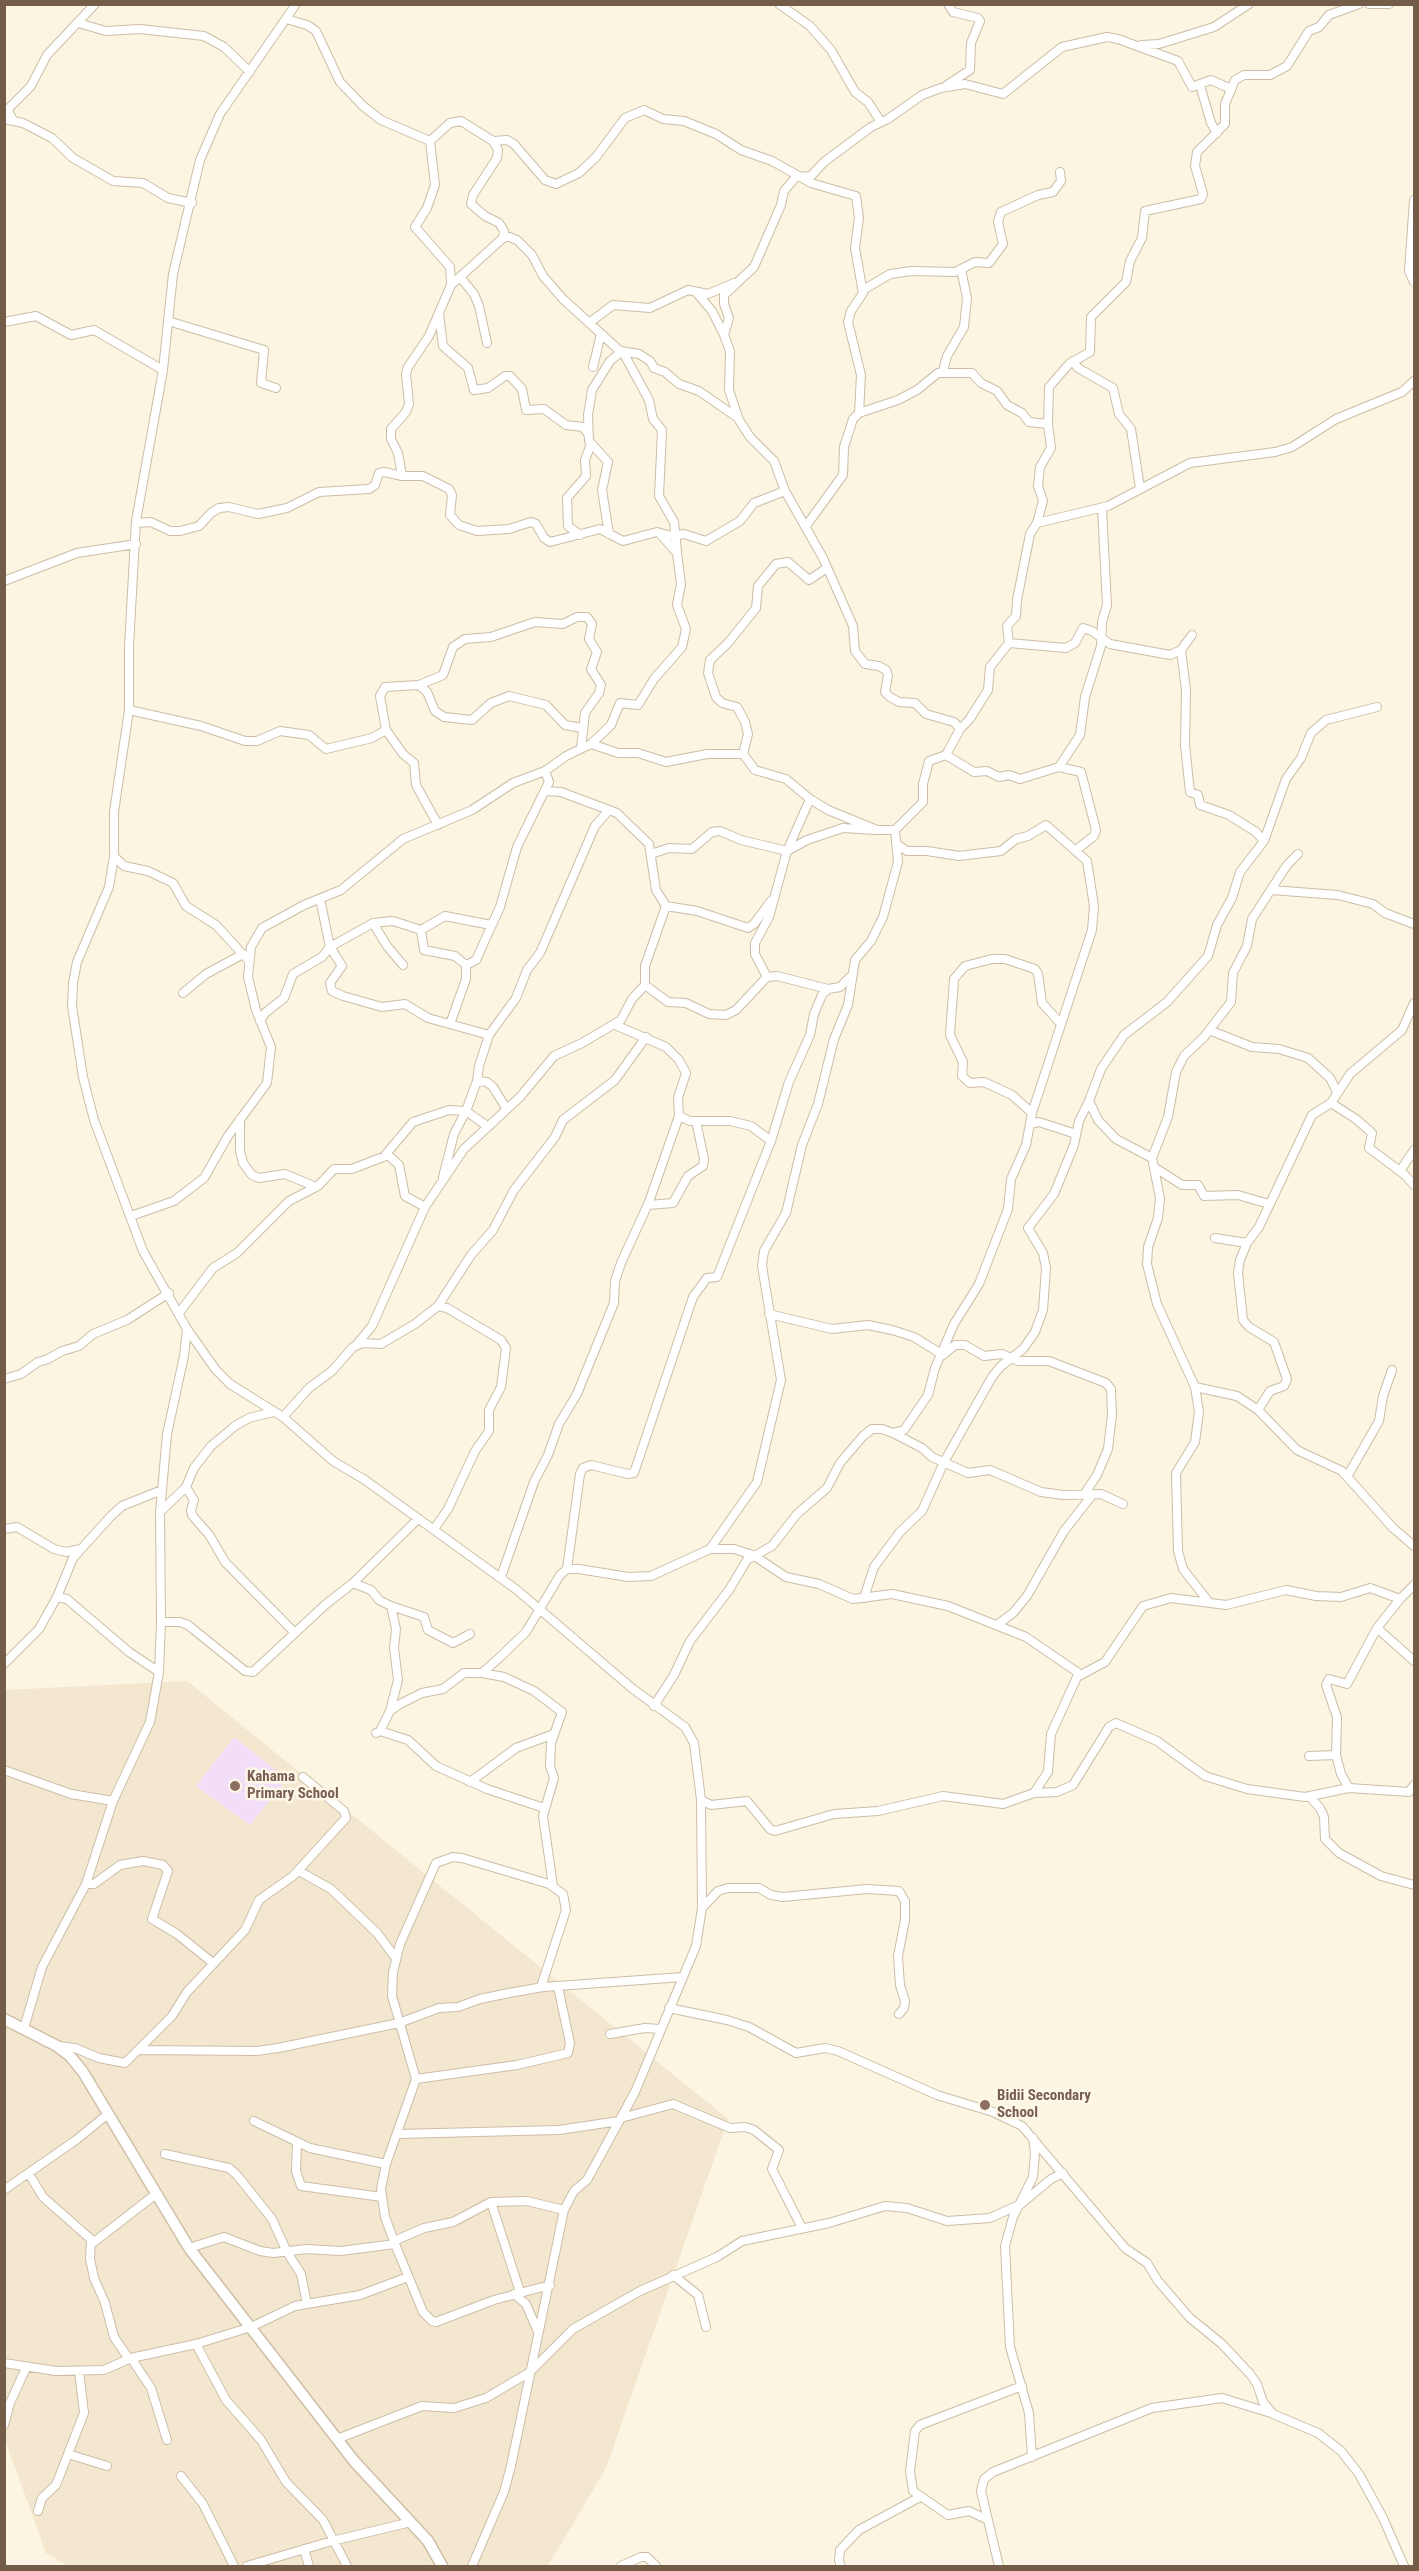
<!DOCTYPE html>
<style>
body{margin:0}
#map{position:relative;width:1419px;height:2571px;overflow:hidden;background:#fcf5e1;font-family:"Roboto Condensed",sans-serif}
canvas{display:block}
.frame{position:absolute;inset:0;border:6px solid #735d48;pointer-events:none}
</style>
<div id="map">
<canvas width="1419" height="2571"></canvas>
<div class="frame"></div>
</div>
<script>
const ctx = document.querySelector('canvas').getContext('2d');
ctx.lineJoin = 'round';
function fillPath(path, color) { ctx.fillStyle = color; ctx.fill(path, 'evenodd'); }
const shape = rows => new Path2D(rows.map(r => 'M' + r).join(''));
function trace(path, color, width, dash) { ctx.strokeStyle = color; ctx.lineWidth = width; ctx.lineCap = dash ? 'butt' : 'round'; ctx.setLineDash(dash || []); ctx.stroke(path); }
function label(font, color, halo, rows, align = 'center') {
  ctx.font = font + ' "Roboto Condensed",sans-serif'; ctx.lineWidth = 5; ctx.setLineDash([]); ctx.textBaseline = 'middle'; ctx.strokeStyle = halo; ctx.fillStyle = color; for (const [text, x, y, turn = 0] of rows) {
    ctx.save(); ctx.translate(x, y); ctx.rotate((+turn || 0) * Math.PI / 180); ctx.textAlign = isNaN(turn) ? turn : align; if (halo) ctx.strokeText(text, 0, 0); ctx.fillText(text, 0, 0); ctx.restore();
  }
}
fillPath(shape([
 [187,1681,728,2119,606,2468,548,2566,68,2566,46,2553,4,2437,4,1690]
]), '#f4e7d0');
fillPath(shape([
 [234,1737,287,1779,250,1825,196,1786]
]), '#f2def8');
const street = shape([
 [779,4,810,26,831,50,855,92,868,102,881,122],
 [1369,4,1389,4],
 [286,19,307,25,316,31,340,82,363,106,381,120,430,141,450,123,461,121,493,141,498,150,497,158,473,195,471,204,485,216,499,223,504,231,503,238,451,285],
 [78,23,106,31,140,29,204,36,224,47,250,72],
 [1142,45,1159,44,1214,27,1249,4],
 [947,85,970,70,971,43,980,21,978,18,953,12,948,4],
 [1200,85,1211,123,1217,133],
 [4,119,23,123,52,138,73,158,113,181,143,183,168,198,192,203],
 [13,120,8,111,10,107,31,86,47,55,95,4],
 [493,141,507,140,514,144,545,180,556,184,579,173,596,157,625,118,644,110,663,119,684,121,716,134,741,150,772,161,811,183,856,196,859,218,855,248,863,293,851,311,848,322,861,375,859,413],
 [1414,200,1409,271,1414,282],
 [504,235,517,240,532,255,543,276,563,299,620,351,639,354,650,361,654,368,665,372,679,384,699,391,738,418],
 [460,277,474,294,479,306,487,343],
 [863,290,890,274,912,271,955,272,975,262,989,263,1003,244,998,222,1001,212,1038,195,1053,192,1061,181,1060,172],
 [696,292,712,311,724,335],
 [439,314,443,346,468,368,474,390,488,388,505,376,510,376,522,389,526,410,544,409,566,425,583,427,588,434],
 [168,321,264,350,261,383,276,388],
 [4,322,36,316,71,335,94,330,163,370],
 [589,323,613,305,650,308,688,290,708,294,734,283],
 [624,354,649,400,653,419,662,430,659,496,674,522,677,552],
 [1073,361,1078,368,1113,388,1119,414,1131,429,1140,488],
 [593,367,601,334],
 [943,371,947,356,964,327,967,298,961,269],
 [402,476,398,453,391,439,391,429,406,412,409,404,406,374,408,367,429,336,451,285,450,267,415,227,427,208,435,185,430,141],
 [136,523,151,522,170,531,180,531,199,526,211,513,219,508,229,507,258,514,287,508,319,492,369,489,375,485,379,473,384,472,402,476,423,476,449,489,452,495,450,515,459,525,477,531,509,529,531,522,536,524,544,538,550,542,600,529,623,541,657,532,672,536,684,534,706,541,740,521,754,503,785,491],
 [1037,523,1043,501,1038,486,1040,467,1051,448,1048,424,1049,387,1069,364,1090,352,1091,317,1126,282,1130,261,1142,238,1145,211,1201,199,1203,194,1195,166,1197,152,1225,124,1225,104,1235,80,1244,75,1270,75,1287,66,1309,31,1319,27,1329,15,1359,4],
 [806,526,843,475,844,447,853,419,859,413,898,400,917,390,938,373,972,373,981,383,997,391,1007,405,1022,413,1029,422,1048,424],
 [609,534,602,490,608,462,589,441,588,415,592,390,610,361,621,352],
 [580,535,568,526,567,498,586,476,585,460,591,444],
 [4,581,77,553,136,544],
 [1009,643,1066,648,1075,643,1083,628,1092,631,1110,644,1170,655,1181,650,1192,635],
 [1181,650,1186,690,1185,745,1190,792,1198,795,1200,805,1229,815,1256,832,1264,841],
 [419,685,443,675,453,647,465,639,491,637,535,622,563,624,577,617,587,617,592,624,589,639,597,652,591,669,601,685,599,693,585,713,581,748],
 [129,710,201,726,245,741,257,741,280,731,309,735,326,749,372,738,386,730],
 [960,729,969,720,988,690,990,667,1009,643,1007,626,1016,616,1017,600,1030,534,1037,523,1108,506,1190,463,1275,452,1292,447,1336,419,1402,392,1414,381],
 [591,744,611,725,620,703,638,705,654,679,682,647,686,629,677,605,681,584,677,553,661,535],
 [743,754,748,734,745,722,737,707,722,703,716,697,708,673,710,660,728,643,756,608,758,586,776,564,788,562,809,580,827,568],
 [946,755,974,772,987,771,999,777,1009,775,1020,779,1059,767,1081,772,1096,830,1094,836,1076,850],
 [1059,767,1080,735,1085,697,1101,646,1102,622,1107,605,1102,508],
 [438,825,416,785,414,763,403,754,386,730,380,696,385,687,419,685,427,692,435,711,444,717,472,720,491,703,509,696,546,705,565,725,582,728],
 [651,854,669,848,692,849,712,832,720,831,741,840,787,851,807,840,843,828,874,830],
 [1298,854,1287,865,1252,919,1247,946,1233,973,1231,1002,1204,1037,1184,1056,1176,1072,1168,1117,1152,1158,1116,1139,1098,1120,1089,1101,1101,1069,1124,1035,1167,1002,1208,956,1217,925,1232,898,1240,872,1264,841,1286,779,1301,758,1311,733,1326,720,1377,707],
 [114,856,124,866,148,871,173,883,186,906,216,925,248,960],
 [1271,890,1338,895,1373,904,1385,913,1414,924],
 [666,906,697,911,748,928,754,924,771,901],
 [373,923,387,946,403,965],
 [421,930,424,950,455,956,466,965,466,979,450,1024],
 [466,965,476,960,500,907,517,847,549,782,545,771],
 [767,977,755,954,755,943,769,917,787,851,810,799],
 [645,985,668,1002,686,1003,709,1014,726,1015,736,1010,767,977,777,976,828,989,840,987,852,975],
 [183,993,206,974,243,954],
 [260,1021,265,1013,284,998,293,974,322,957,330,947,320,899],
 [1209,1030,1252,1047,1279,1049,1308,1058,1330,1078,1337,1092],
 [489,1035,428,1018,405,1004,382,1007,343,996,332,991,330,983,342,966,330,947,373,923,393,921,421,930,445,916,491,925],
 [477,1081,487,1082,493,1087,506,1108],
 [1331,1103,1350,1074,1402,1030,1414,1003],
 [1032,1113,1012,1095,984,1082,970,1083,962,1076,963,1062,950,1035,954,979,965,966,992,959,1005,959,1035,969,1038,974,1042,1003,1061,1024],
 [679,1116,690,1121,730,1121,751,1126,771,1141],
 [240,1119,240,1151,243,1163,252,1175,259,1178,285,1174,316,1187],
 [1030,1124,1039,1122,1076,1134],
 [386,1154,413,1122,449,1110,466,1111,487,1126],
 [1152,1158,1160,1198,1158,1218,1148,1247,1147,1264,1157,1304,1195,1387,1199,1412,1195,1442,1176,1473,1178,1551,1183,1569,1208,1601],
 [1154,1167,1182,1185,1198,1185,1204,1196,1238,1195,1269,1204],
 [1400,1171,1414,1150],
 [443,1177,454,1134,466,1111,477,1081,479,1066,489,1035,516,998,527,970,540,953,595,826,609,810],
 [648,1205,673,1203,688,1176,703,1166,704,1159,696,1121],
 [131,1216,174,1201,204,1178,228,1136,267,1083,271,1047,256,1010,248,977,251,947,262,928,304,905,341,890,403,839,472,810,513,783,545,771,566,756,591,744,618,753,638,753,666,762,707,754,743,754,755,770,786,779,810,799,828,810,877,830,895,830],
 [1215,1238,1247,1243],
 [179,1313,213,1268,237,1253,289,1201,318,1186,334,1169,352,1169,388,1155,399,1165,405,1196,425,1207],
 [769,1314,832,1329,868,1325,892,1330,914,1337,943,1355,955,1345,965,1345,984,1356,1002,1354,1018,1361,1049,1361,1106,1383,1111,1389,1112,1414,1108,1449,1097,1475,1085,1493],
 [187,1329,216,1370,230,1384,283,1417,333,1461,365,1480,517,1590,633,1689,685,1727,694,1743,701,1800,702,1908,696,1946,635,2092,587,2180,574,2191,564,2210,511,2466,504,2492,472,2566],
 [357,1344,372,1326,425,1207,464,1149,520,1097,554,1056,582,1043,621,1020,632,999,645,985,645,966,666,906,656,890,649,844,617,813,561,792,545,791],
 [4,1379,21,1374,38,1362,48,1359,62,1351,79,1346,93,1334,127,1320,169,1293],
 [1195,1387,1237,1396,1258,1410,1297,1450,1342,1471,1393,1528,1414,1546],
 [1258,1410,1270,1391,1284,1386,1287,1379,1274,1342,1249,1327,1243,1320,1238,1273,1240,1260,1247,1243,1259,1227,1312,1115,1331,1103,1356,1119,1372,1133,1369,1148,1405,1175,1414,1185],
 [283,1417,309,1388,332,1371,353,1347,363,1343,381,1344,415,1324,438,1306,471,1255,493,1230,514,1190,555,1137,563,1120,615,1080,646,1037],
 [893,1433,904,1430,928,1395,935,1368,954,1324,979,1284,1008,1209,1011,1179,1026,1145,1032,1113,1092,930,1094,906,1087,861,1046,825,1028,836,1016,839,1001,851,959,856,927,851,907,851,898,845],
 [1347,1477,1379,1421,1383,1396,1392,1370],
 [186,1487,194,1500,191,1510,192,1515,210,1536,225,1562,294,1632],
 [160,1512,186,1487,194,1468,211,1446,235,1426,249,1418,273,1412],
 [4,1529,17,1527,54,1549,66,1552,81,1549],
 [434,1529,448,1509,475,1451,489,1431,489,1410,501,1387,506,1348,501,1340,447,1308,438,1306],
 [710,1549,757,1482,781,1380,762,1266,764,1251,786,1213,802,1145,818,1104,834,1039,848,1005,855,960,871,941,883,917,898,862,895,830,923,802,923,784,929,761,946,755,960,729,954,722,926,714,915,703,899,702,890,697,885,692,888,675,886,670,879,666,865,664,855,651,853,626,823,558,785,491,774,461,750,437,739,420,729,390,730,351,724,335,729,318,724,304,724,295,754,267,781,205,784,191,796,177,811,176,824,162,871,127,888,119,922,95,941,88,965,84,1003,94,1062,47,1107,37,1118,39,1178,61,1192,87,1211,80,1231,89],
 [567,1569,580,1474,583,1468,591,1465,628,1474,634,1473,693,1297,707,1278,717,1277,771,1141,789,1082,810,1035,814,1014,822,995,828,989],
 [501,1577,534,1482,548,1455,559,1424,577,1394,614,1303,615,1281,621,1263,649,1202,679,1116,678,1098,686,1073,679,1060,666,1047,615,1025],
 [353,1583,371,1590,379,1600,391,1606,424,1617,428,1630,453,1643,470,1634],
 [57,1597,67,1599,129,1652,159,1672],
 [864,1598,874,1567,900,1532,922,1511,944,1462,992,1377,1001,1366,1023,1349,1035,1332,1043,1310,1046,1268,1043,1253,1028,1228,1054,1194,1074,1145,1079,1121,1089,1101],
 [161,1622,180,1622,188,1625,245,1671,253,1672,325,1605,353,1583,418,1519],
 [998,1624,1013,1613,1027,1596,1064,1531,1093,1494],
 [1377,1628,1414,1661],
 [4,1664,39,1629,57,1597,73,1558,111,1516,122,1506,162,1490],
 [482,1673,504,1677,534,1691,562,1712,551,1743,550,1766,554,1778,543,1816,553,1886],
 [654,1706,674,1675,690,1641,729,1590,747,1560,772,1546,797,1514,827,1488,840,1463,863,1436,872,1429,882,1429,893,1433,922,1448,932,1457,968,1473,990,1470,1041,1492,1063,1495,1101,1494,1123,1504],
 [390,1711,398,1680,394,1648,396,1629,391,1606],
 [380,1731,408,1740,436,1766,487,1789,544,1808],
 [376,1733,380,1731,390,1711,400,1704,422,1693,443,1689,464,1673,482,1673,499,1658,526,1632,560,1575,567,1569,579,1569,628,1577,651,1576,710,1549,734,1549,753,1555,786,1577,819,1584,853,1599,892,1594,948,1606,1026,1637,1080,1674],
 [1309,1756,1336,1755],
 [4,1770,71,1794,113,1801],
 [470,1782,516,1748,554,1734],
 [1349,1788,1341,1774,1336,1755,1337,1717,1326,1685,1329,1679,1347,1684,1377,1628,1400,1599],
 [1034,1793,1048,1772,1051,1734,1077,1677,1105,1662,1143,1606,1171,1598,1226,1605,1286,1590,1316,1596,1341,1597,1370,1588,1400,1599,1414,1585],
 [1310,1797,1320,1808,1324,1817,1325,1839,1339,1853,1381,1876,1414,1885],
 [701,1800,711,1805,747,1801,770,1829,775,1831,834,1814,878,1811,943,1796,1003,1804,1034,1793,1057,1792,1073,1785,1109,1727,1116,1723,1157,1741,1205,1776,1247,1789,1305,1797,1349,1788,1409,1792,1414,1785],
 [299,1871,331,1889,377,1933,395,1957],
 [86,1884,94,1884,120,1865,143,1861,163,1865,168,1871,152,1919,177,1934,213,1963],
 [702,1908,718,1891,728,1888,759,1888,771,1895,783,1897,867,1889,899,1891,905,1901,905,1920,898,1956,900,1985,905,2001,904,2008,899,2014],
 [541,1987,566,1910,563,1894,549,1884,462,1858,453,1857,436,1863,400,1944,393,1972,392,1996,416,2079,386,2164,381,2189,385,2217,395,2244,423,2312,432,2321,436,2322,494,2300,550,2285],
 [669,2008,727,2020,749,2027,796,2053,825,2048,838,2051,937,2095,993,2112,1022,2126,1125,2248,1147,2263,1158,2281,1190,2318,1222,2344,1250,2374,1257,2384,1263,2402,1273,2414,1318,2433,1341,2451,1359,2474,1383,2518,1404,2566],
 [24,2028,42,1967,86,1884,113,1801,150,1722,159,1672,161,1622,160,1512,167,1434,184,1356,187,1329,143,1251,94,1120,83,1077,72,1006,73,983,77,962,109,887,114,856,114,812,129,710,129,646,136,521,163,370,173,274,200,160,220,114,296,4],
 [610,2034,645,2028,660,2029],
 [59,2046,75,2048,99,2058,125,2063,172,2016,187,1992,245,1930,259,1900,293,1876,346,1818,344,1811,303,1777],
 [139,2050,257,2051,278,2048,399,2023,439,2008,458,2007,480,1999,509,1993,543,1987,683,1977],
 [416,2079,517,2065,568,2053,570,2043,558,1987],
 [621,2118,673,2104,730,2128,745,2127,754,2130,779,2150,772,2169,802,2228],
 [254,2121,310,2148,386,2164],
 [398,2134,559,2130,619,2121],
 [297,2143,296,2171,301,2186,382,2197],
 [165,2154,229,2168,237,2175,272,2219,287,2252,301,2274,307,2304],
 [29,2174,43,2197,94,2242,156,2194],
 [4,2190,76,2140,108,2114],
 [491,2202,520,2292],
 [91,2241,90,2259,94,2278,105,2303,114,2337,129,2359],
 [394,2241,424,2228,453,2222,491,2202,527,2201,564,2210],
 [189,2248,224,2237,260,2251,273,2253,306,2249,341,2251,395,2244],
 [673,2275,698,2295,706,2327],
 [514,2294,526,2304,538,2332],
 [196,2344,226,2400,261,2440,286,2482,323,2520,347,2566],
 [131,2358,151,2388,167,2440],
 [4,2363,56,2371,104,2370,131,2358,196,2344,251,2327,295,2306,360,2295,408,2277],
 [4,2425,10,2403,26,2368],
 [337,2439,422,2406,454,2408,486,2398,530,2372,573,2329,640,2291,717,2257,742,2241,829,2223,885,2206,907,2208,947,2221,990,2218,1021,2204,1051,2179,1063,2173],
 [68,2454,107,2466],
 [1032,2457,1029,2413,1010,2347,1005,2246,1013,2217,1033,2177,1035,2153,1033,2138],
 [181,2476,203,2504,234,2566],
 [38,2511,42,2498,56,2485,84,2413,79,2371],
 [986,2519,969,2511,948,2515,913,2491,910,2471,915,2431,920,2425,1022,2386],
 [304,2549,309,2566],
 [247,2566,332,2541,411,2522],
 [621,2566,641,2557,647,2557,656,2566],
 [841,2566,839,2561,840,2550,859,2530,920,2497],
 [999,2566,981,2491,984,2479,993,2472,1152,2408,1222,2398,1271,2413]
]);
const secondary = shape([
 [4,2019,57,2046,70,2056,83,2072,189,2248,354,2461,428,2541,442,2566]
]);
trace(street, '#cdbda8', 10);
trace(secondary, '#d0bea6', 13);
trace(street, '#fff', 8);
trace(secondary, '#fff', 10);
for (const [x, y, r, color] of [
 [235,1786,6,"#8d6e63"],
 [985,2105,6,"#8d6e63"]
]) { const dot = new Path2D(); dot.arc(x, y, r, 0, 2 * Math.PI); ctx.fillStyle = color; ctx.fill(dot); trace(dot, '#fff8e7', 2); }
label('bold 15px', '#785e54', '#fff8e7', [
 ["Kahama",247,1777],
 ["Primary School",247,1794],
 ["Bidii Secondary",997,2096],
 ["School",997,2113]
], 'left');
</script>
